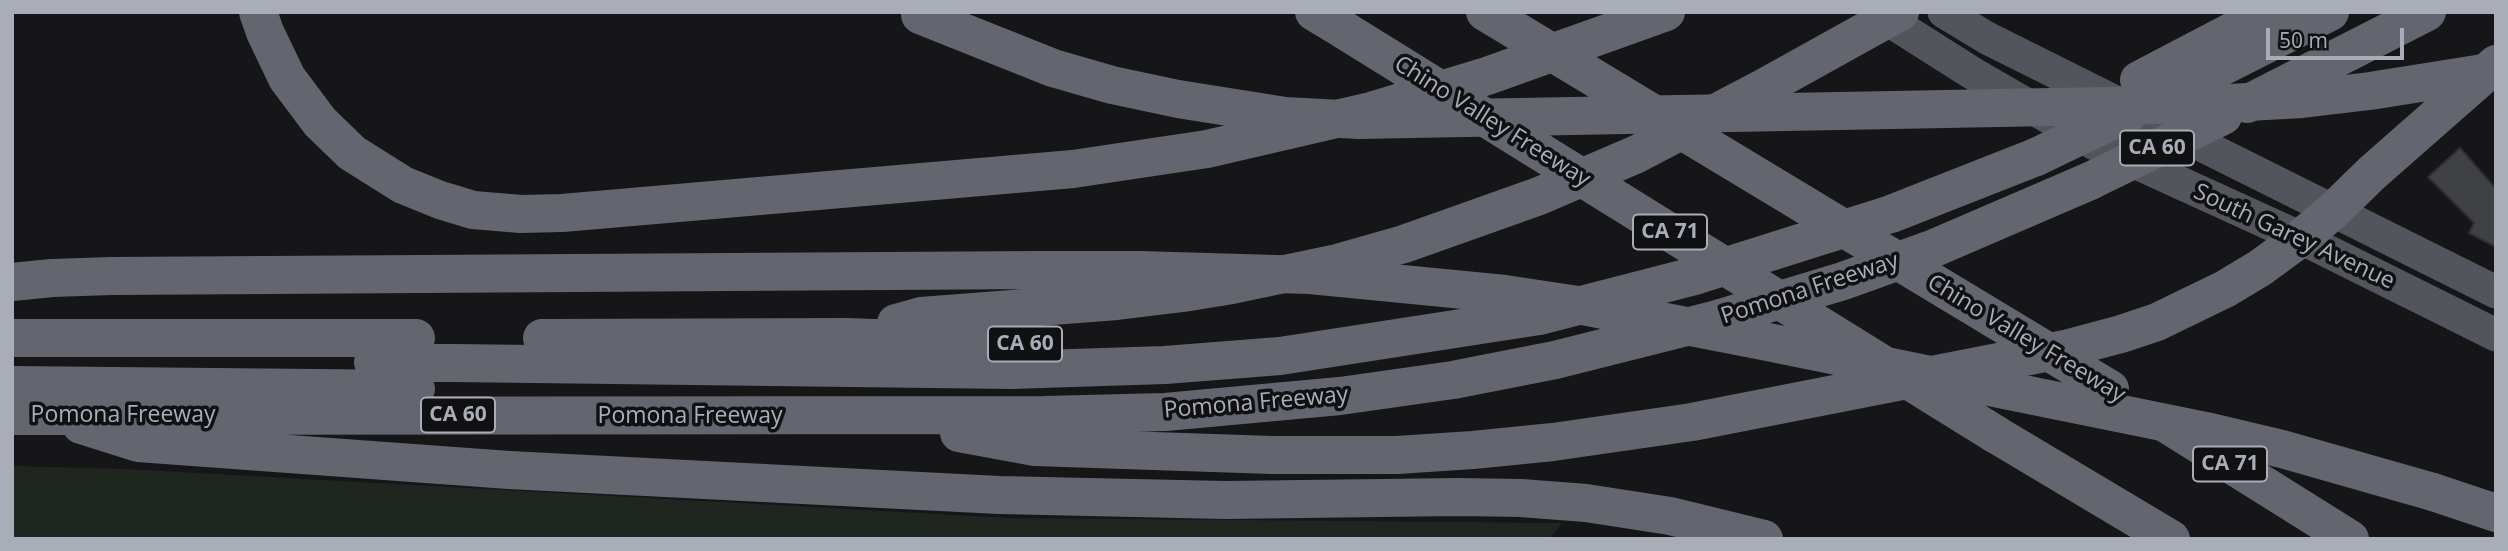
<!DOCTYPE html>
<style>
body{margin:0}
#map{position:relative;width:2508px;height:551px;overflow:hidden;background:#161618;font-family:"Open Sans",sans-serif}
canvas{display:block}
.frame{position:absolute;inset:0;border:14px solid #a8adb8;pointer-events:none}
.scale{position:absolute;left:2266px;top:28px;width:138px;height:32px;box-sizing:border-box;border:4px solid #a8adb8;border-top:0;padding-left:9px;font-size:21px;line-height:24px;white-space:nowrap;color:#a8adb8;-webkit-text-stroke:5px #111113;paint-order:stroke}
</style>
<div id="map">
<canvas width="2508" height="551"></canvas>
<div class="frame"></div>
<div class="scale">50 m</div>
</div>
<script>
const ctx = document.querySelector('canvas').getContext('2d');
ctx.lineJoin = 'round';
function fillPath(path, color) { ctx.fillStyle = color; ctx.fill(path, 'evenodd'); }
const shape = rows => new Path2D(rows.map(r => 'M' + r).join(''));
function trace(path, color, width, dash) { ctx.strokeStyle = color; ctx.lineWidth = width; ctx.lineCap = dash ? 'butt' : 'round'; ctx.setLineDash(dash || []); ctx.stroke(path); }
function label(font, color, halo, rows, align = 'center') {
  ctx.font = font + ' "Open Sans",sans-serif'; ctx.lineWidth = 7; ctx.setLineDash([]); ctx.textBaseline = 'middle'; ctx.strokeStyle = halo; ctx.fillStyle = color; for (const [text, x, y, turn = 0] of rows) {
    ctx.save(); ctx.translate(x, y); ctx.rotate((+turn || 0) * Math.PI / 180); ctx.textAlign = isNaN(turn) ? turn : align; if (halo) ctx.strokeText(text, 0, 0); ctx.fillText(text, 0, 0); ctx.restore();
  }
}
fillPath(shape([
 [12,466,126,469,1009,518,1562,523,1550,539,12,539]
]), '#1e261f');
const building = shape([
 [2460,148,2496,189,2496,247,2469,233,2474,223,2428,177,2460,148]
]);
fillPath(building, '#404145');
trace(building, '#303034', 2);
trace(shape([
 [1876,12,1972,73,2095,144,2301,238,2496,335],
 [1944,12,1987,38,2496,292]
]), '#53555c', 33);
trace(shape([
 [258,12,265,32,287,78,320,122,352,153,403,185,440,200,473,210,521,214,562,213,1073,169,1207,149,1371,111,1487,76,1666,12],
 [1314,12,1344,30],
 [2139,80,2269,12],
 [2170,93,2330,12],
 [2247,104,2427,12],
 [12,282,52,278,112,276,1040,270],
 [896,323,921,316,1117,301,1183,293,1232,285,1337,263,1404,244,1539,196,1637,154,1763,88,1900,12],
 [12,338,416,338],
 [542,338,847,337,1035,344],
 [373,362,1011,370,1165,365,1280,356,1539,316,1698,275,1891,214,2036,157],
 [12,385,416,389],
 [12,416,1044,415,1165,412,1340,396,1453,380,1555,360,1714,320,1843,281,1932,249,2090,181],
 [81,425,138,443,509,470,999,495,1225,500,1459,497,1521,498,1586,503,1670,516,1764,539],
 [2168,425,2350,539],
 [959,433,1035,447,1272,455,1397,455,1473,450,1553,442,1692,422,2065,349,2121,334,2157,322,2225,289,2260,268,2301,238,2334,210,2372,173,2496,64],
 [1995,434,2171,539],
 [2433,492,2496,513]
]), '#63666e', 38);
trace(shape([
 [1485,12,2110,389],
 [920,15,1053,68,1112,85,1178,99,1285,116,1359,120,2212,104,2302,99,2370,91,2496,71],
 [1344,30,1995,434],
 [2036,157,2130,112],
 [2090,181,2223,116],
 [1040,270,1139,270,1310,275,1505,294,1578,305,1763,341,2206,431,2282,449,2433,492]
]), '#63666e', 38);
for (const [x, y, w] of [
 [2157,148,74],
 [1670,232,74],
 [1025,344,74],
 [458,415,74],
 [2230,464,74]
]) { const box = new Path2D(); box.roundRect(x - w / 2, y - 17.5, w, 35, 5); ctx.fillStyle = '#111113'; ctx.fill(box); trace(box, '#a8adb8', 2); }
label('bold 21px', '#a8adb8', null, [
 ["CA 60",2157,148],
 ["CA 71",1670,232],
 ["CA 60",1025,344],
 ["CA 60",458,415],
 ["CA 71",2230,464]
]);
label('23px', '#a8adb8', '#111113', [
 ["Chino Valley Freeway",1492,122,32],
 ["South Garey Avenue",2294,237,25],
 ["Pomona Freeway",1810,289,-18],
 ["Chino Valley Freeway",2026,339,31],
 ["Pomona Freeway",1256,403,-5],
 ["Pomona Freeway",123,415],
 ["Pomona Freeway",690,416]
]);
</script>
